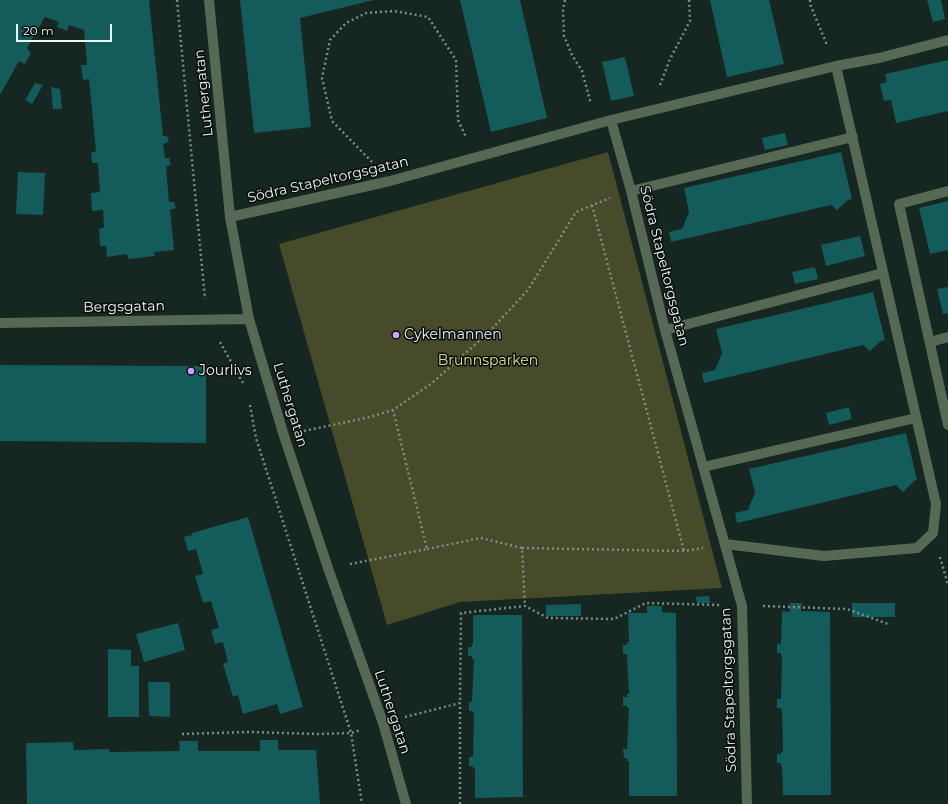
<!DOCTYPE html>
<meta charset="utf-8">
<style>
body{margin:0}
#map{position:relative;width:948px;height:804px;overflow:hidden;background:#162620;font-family:Montserrat,sans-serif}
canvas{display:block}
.scale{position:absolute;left:16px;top:24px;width:96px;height:18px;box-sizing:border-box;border:2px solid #ecf6f2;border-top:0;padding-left:5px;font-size:12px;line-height:14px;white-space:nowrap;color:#ecf6f2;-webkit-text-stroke:3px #070d0b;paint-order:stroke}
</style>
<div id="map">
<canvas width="948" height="804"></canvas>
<div class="scale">20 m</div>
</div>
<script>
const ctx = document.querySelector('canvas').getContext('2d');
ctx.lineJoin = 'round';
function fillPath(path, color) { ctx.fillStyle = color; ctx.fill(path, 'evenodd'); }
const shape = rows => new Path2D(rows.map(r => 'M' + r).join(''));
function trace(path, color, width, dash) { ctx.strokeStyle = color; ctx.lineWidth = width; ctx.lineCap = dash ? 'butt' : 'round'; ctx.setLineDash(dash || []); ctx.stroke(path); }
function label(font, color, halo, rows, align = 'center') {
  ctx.font = font + ' Montserrat,sans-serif'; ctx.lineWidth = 3; ctx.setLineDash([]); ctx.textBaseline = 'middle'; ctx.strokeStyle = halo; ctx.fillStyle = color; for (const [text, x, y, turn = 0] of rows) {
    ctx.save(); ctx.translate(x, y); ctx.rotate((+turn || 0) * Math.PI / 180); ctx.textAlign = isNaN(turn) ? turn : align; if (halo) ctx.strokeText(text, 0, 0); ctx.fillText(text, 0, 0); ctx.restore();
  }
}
fillPath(shape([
 [608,152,722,588,460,602,387,625,279,244]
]), '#474b2a');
fillPath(shape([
 [0,0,149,0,163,136,167,136,169,142,163,144,165,158,169,158,171,165,166,167,169,202,174,202,176,208,170,210,174,250,154,252,155,256,128,259,127,254,107,257,106,246,100,246,99,229,104,227,103,210,92,211,91,193,100,192,98,163,92,163,91,153,96,151,89,79,83,80,81,65,87,65,84,30,69,25,67,31,57,27,59,22,45,17,27,48,31,53,25,64,19,61,0,95],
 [240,0,374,0,300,18,311,127,254,133],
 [460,0,520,0,547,118,491,132],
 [710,0,769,0,784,64,727,77],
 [927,0,941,0,945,19,933,22],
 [625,57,634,96,611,101,602,62],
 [948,60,948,111,896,123,891,100,884,101,880,84,887,82,885,74],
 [35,83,43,85,32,104,25,100],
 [51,87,60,89,62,109,53,109],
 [785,133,788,145,765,150,762,138],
 [841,152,852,199,848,200,837,210,831,205,671,242,669,232,682,229,689,212,684,188],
 [18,172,45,173,43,215,16,214],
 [948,201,948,250,930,254,919,208],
 [860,236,865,256,826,266,821,245],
 [815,267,818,279,795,284,792,272],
 [948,287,948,313,943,314,937,289],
 [873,292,885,340,881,341,870,351,863,345,704,383,702,373,715,370,722,353,716,329],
 [0,365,206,366,206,443,0,441],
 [849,407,852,419,829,425,826,413],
 [906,433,917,480,914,481,903,492,896,485,737,523,735,513,748,510,755,493,749,469],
 [248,517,303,707,280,714,277,704,243,714,238,695,233,697,223,664,228,662,223,642,215,644,211,630,219,628,211,601,203,603,195,576,203,574,196,549,188,551,184,537,192,535,192,533],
 [709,596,710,603,697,603,696,597],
 [790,603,802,603,801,611,830,612,831,795,783,795,782,766,781,766,781,763,777,763,777,754,781,754,781,752,783,751,782,710,781,710,781,708,777,708,777,699,781,699,782,655,781,656,781,653,777,653,777,644,781,644,782,611,790,612],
 [852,603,895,603,895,617,852,617],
 [581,604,581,616,546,616,546,605],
 [647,606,662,606,662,612,676,613,677,796,629,796,629,761,627,761,627,758,624,758,623,749,627,749,629,708,627,708,627,706,623,706,623,697,627,697,627,694,629,694,627,654,623,654,623,645,627,645,627,642,629,642,628,613,647,613],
 [473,615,522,615,523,797,475,798,475,768,473,769,473,766,469,766,469,757,473,757,474,713,473,713,473,711,469,711,469,701,472,702,474,659,472,659,472,656,468,656,468,647,472,647,472,644,473,644],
 [178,623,185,650,144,662,136,634],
 [108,649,131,650,131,666,139,666,139,717,108,717],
 [148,682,170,682,170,717,149,716],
 [260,740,278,740,278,750,316,750,320,804,27,804,26,743,73,742,74,750,109,749,109,752,180,751,179,741,198,741,198,751,260,751]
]), '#145b5c');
trace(shape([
 [177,0,205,299],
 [565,0,563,10,564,36,572,55,582,71,591,104],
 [810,0,810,4,827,45],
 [660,85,670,59,690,21,689,0],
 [372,162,332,121,322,78,330,40,346,23,366,13,394,11,428,17,456,60,458,120,466,137],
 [592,205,684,551],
 [220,342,243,383],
 [250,405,256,438,351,733,362,804],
 [304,431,370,417,393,410,432,383,489,332,528,290,576,212,610,198],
 [522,548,684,551,703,548],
 [427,549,481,538,522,548,525,606],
 [940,557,948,585],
 [350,564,427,549,393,410],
 [763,606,847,609,888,624],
 [405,717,460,703,461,613,525,606,548,618,614,619,646,603,720,605],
 [182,734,249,732,319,734,351,733,361,730],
 [460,804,460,703]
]), '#7f8c87', 2.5, [2, 3]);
trace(shape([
 [209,0,230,217,249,319,284,436,328,568,383,723,406,804],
 [611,120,836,66,879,58,948,40],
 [631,191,853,137],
 [948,191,899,204,948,425],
 [230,217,390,181,611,120,631,191,665,330,742,606,747,804],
 [0,323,249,319],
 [665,330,883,273],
 [930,342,948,337],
 [703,467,916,418],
 [725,544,824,556,917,548,933,533,936,504,836,66]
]), '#576955', 10);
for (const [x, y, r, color] of [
 [396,335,4,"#d19dfe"],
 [191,371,4,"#d19dfe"]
]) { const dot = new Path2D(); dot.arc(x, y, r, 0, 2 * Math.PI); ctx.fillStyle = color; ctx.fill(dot); trace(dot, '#070d0b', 1.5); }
label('14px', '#ecf6f2', '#070d0b', [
 ["Luthergatan",204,93,-96],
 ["Södra Stapeltorgsgatan",328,180,-13],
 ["Södra Stapeltorgsgatan",664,266,76],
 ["Bergsgatan",124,307,-1],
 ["Luthergatan",290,405,73],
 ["Södra Stapeltorgsgatan",729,690,-92],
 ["Luthergatan",392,712,72]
]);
label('14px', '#ecf6f2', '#070d0b', [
 ["Cykelmannen",404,335],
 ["Jourlivs",199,371]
], 'left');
label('14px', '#dae48b', '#070d0b', [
 ["Brunnsparken",488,361]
]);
</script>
